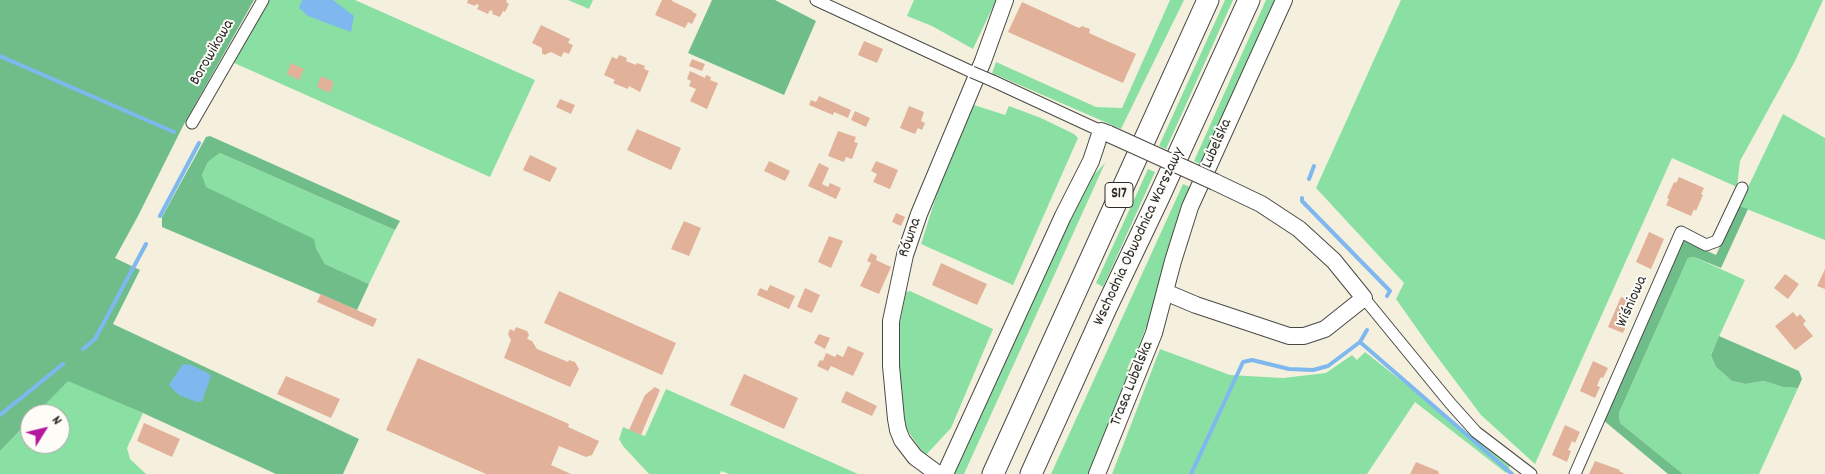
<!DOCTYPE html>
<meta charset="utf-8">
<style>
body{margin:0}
#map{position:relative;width:1825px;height:474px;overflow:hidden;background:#f5f0de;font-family:Dekko,sans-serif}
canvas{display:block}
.north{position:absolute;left:20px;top:404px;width:50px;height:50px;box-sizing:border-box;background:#fdfcf7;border:1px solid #a9a8a5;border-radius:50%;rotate:54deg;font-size:14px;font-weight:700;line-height:20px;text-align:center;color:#2b2b2b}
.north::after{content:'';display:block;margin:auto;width:18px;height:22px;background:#b5179e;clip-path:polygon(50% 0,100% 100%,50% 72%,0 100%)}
</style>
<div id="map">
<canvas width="1825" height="474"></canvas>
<div class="north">N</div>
</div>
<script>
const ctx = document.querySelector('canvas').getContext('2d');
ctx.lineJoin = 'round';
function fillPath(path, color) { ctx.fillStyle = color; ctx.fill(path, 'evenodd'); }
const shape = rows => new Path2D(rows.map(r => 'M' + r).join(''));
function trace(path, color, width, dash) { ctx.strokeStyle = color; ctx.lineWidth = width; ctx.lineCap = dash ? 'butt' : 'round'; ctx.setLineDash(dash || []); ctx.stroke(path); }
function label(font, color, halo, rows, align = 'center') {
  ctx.font = font + ' Dekko,sans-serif'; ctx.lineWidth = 4; ctx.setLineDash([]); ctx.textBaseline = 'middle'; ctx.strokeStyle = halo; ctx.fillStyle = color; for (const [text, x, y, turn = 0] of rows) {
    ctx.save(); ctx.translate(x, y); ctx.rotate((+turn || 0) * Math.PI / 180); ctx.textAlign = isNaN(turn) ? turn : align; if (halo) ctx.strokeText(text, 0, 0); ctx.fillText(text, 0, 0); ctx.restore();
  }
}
fillPath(shape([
 [269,0,355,0,535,80,490,177,232,62],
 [568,0,593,0,589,9],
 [914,0,996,0,973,49,932,26,907,16],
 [1170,0,1184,0,1121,129,992,73,996,62,1096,107,1122,108],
 [1225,0,1233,0,1166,149,1159,146],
 [1266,0,1277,0,1202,165,1194,161],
 [1401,0,1823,0,1795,61,1740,161,1737,187,1672,158,1535,464,1481,415,1432,350,1396,299,1404,283,1316,188],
 [974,105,1005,115,1009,106,1041,118,1074,134,1078,138,1013,285,921,244,945,168],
 [1783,114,1825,138,1825,240,1739,206],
 [1111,150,964,474,952,474,1070,219,1091,178,1105,163],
 [220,153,395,230,369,284,325,264,316,248,313,239,205,187,202,175,208,162],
 [1148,169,1155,172,1103,287,1096,283],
 [1183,184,1190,187,1149,328,1146,327,1134,359,1132,358,1127,369,1130,370,1122,389,1125,390,1091,474,1051,474],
 [1694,257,1745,280,1711,354,1716,367,1732,381,1744,384,1764,381,1783,387,1798,388,1759,474,1683,474,1620,423,1619,413,1688,258],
 [910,291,993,329,951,428,925,456,906,428,899,380,897,336,906,292],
 [1160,349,1230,375,1283,378,1326,373,1352,355,1357,360,1365,352,1510,466,1506,473,1415,402,1367,474,1112,474],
 [68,380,143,413,127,448,130,459,146,474,0,474,0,451,30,420,30,444,60,444,60,414,36,414],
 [666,389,858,474,729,474,721,471,720,474,649,474,623,446,619,439,623,427,645,436]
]), '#8ae0a3');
fillPath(shape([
 [0,0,254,0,183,126,138,216,115,258,140,270,113,324,359,439,343,474,276,474,143,413,68,381,36,414,30,414,30,420,0,451],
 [712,0,775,0,816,21,784,95,688,53],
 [210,136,400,221,395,230,220,153,208,162,202,175,206,187,314,239,316,248,325,264,369,284,357,310,162,227,162,217,206,137],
 [1739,206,1748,209,1721,268,1694,257,1688,258,1619,413,1620,423,1683,474,1668,474,1603,420,1683,240,1716,255],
 [1719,336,1799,371,1802,379,1798,388,1783,387,1764,381,1745,384,1732,381,1716,367,1711,355]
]), '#6fbe89');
fillPath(shape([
 [302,0,333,0,354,16,351,32,308,16,299,8],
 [183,364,191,365,208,373,211,376,202,401,197,402,179,395,169,385]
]), '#7eb8ef');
trace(shape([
 [0,56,174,132],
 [1309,179,1314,166],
 [1302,198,1302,201,1390,291,1387,296],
 [160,216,199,143],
 [1367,330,1360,342,1512,474],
 [83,349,95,339,146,244],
 [0,415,63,364],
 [1191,474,1243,362,1252,360,1289,369,1313,370,1328,366,1360,342]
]), '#7eb8ef', 4);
fillPath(shape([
 [468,0,507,0,506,2,509,4,505,12,503,11,500,17,492,14,493,12,490,10,488,14,477,9,479,5,476,4,475,6,467,3],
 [662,0,672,0,672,1,693,11,692,12,697,14,692,24,688,22,685,28,655,15],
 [1022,2,1079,28,1082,26,1090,29,1089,33,1136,54,1123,83,1008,32],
 [541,25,570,39,568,43,573,45,569,54,564,52,561,57,551,52,544,55,542,53,542,48,532,43],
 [864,41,883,49,877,63,858,55],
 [619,55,627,58,626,61,636,65,637,63,645,66,644,69,649,71,640,92,629,86,628,89,613,83,615,80,604,75,612,57,617,59],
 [692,59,705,64,702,71,689,66],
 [291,63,304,69,299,80,287,74],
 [690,71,705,78,706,75,711,77,710,80,718,83,707,109,690,101,696,89,689,86,691,81,687,79],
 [321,76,334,82,330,93,317,87],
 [819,96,851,110,848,118,834,112,833,115,809,105,811,100,816,102],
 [560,99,575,105,571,114,556,107],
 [909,106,924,112,921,121,925,123,922,130,918,128,915,134,900,128],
 [855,111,870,118,866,127,851,120],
 [637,129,681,148,671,170,627,150],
 [838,131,856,137,854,142,858,143,852,159,846,157,844,162,828,156],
 [530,155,557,168,550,182,523,170],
 [769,161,790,171,785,181,764,171],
 [876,161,898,170,890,189,873,182,877,174,871,171],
 [819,163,829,168,822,184,828,187,830,183,841,188,836,199,808,186],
 [1679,177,1704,188,1701,194,1703,195,1696,211,1694,209,1691,216,1666,205,1669,199,1667,198,1674,182,1676,183],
 [896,213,905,217,901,226,892,222],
 [684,221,701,228,689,256,671,249],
 [1649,232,1664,239,1651,269,1636,262],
 [829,236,843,241,831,268,818,262],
 [871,253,877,256,876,260,891,267,879,294,860,286,871,263,867,261],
 [941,263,987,284,977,305,932,285],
 [1825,269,1825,289,1817,286],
 [1785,274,1799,284,1788,299,1774,288],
 [770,285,795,296,789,309,757,295,760,288,767,291],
 [805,288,820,295,812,313,797,307],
 [559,291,676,343,662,375,544,323],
 [321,294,377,319,373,327,317,302],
 [1621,297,1636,303,1623,333,1608,327],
 [1793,312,1797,317,1800,314,1806,321,1803,324,1813,336,1795,350,1775,326],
 [516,327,527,331,529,335,527,339,532,341,537,349,568,362,569,360,575,362,579,369,570,387,504,358,511,340,508,334,510,329,514,331],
 [819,334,830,338,825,349,814,343],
 [848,346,864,353,853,376,831,366,828,371,817,366,820,360,823,361,826,353,835,357,837,354,843,357],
 [418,358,569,424,568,427,599,441,592,455,586,457,559,446,551,465,571,474,486,474,386,430],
 [1593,361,1608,368,1603,378,1601,377,1599,381,1597,386,1600,387,1595,398,1580,391],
 [744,374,798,398,784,429,730,405],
 [286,376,340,399,331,418,277,394],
 [655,387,660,390,641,435,629,430,645,395],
 [846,391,877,406,872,416,841,402],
 [144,423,180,439,172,457,137,441],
 [1565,425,1580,432,1575,443,1572,441,1570,446,1568,450,1571,451,1567,462,1552,455],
 [1595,461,1620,470,1619,471,1625,474,1589,474],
 [1416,462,1438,471,1439,474,1410,474]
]), '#e2b199');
const street = shape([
 [816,0,972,72],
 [993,81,1101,131],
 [192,123,263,0],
 [1364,298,1450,403,1476,432,1531,474],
 [1575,474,1681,232,1706,245,1717,241,1742,188]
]);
const secondary = shape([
 [1165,292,1196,305,1289,336,1304,336,1325,329,1364,298,1334,261,1299,229,1261,204,1215,182],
 [938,474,915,457,902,440,898,430,896,419,891,366,891,321,905,255,919,214,983,61,1005,0],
 [945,474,1063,216,1091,161,1101,131,1109,134],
 [1097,474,1154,333,1173,261,1190,207,1284,0]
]);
const highway = shape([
 [993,474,1208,0],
 [1031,474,1106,308,1158,199,1249,0]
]);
trace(street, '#494946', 13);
trace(secondary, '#494946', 18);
trace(highway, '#494946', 23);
trace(street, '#fff', 11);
trace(secondary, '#fff', 16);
trace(highway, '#fff', 21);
const streetBridge = shape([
 [972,72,993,81]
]);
const secondaryBridge = shape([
 [1109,134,1215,182]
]);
trace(streetBridge, '#494946', 13, []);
trace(secondaryBridge, '#494946', 18, []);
trace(streetBridge, '#fff', 11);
trace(secondaryBridge, '#fff', 16);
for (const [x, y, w] of [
 [1119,195,28]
]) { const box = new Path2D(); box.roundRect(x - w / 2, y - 12.5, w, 25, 4); ctx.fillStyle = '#fdfcf7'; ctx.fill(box); trace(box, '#2b2b2b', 1); }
label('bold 15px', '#2b2b2b', null, [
 ["S17",1119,195]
]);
label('16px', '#2b2b2b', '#fdfcf7', [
 ["Borowikowa",213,53,-60],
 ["Lubelska",1218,144,-66],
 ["Wschodnia Obwodnica Warszawy",1140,237,-65],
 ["Równa",911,238,-71],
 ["Wiśniowa",1633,302,-66],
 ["Trasa Lubelska",1133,384,-68]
]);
</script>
